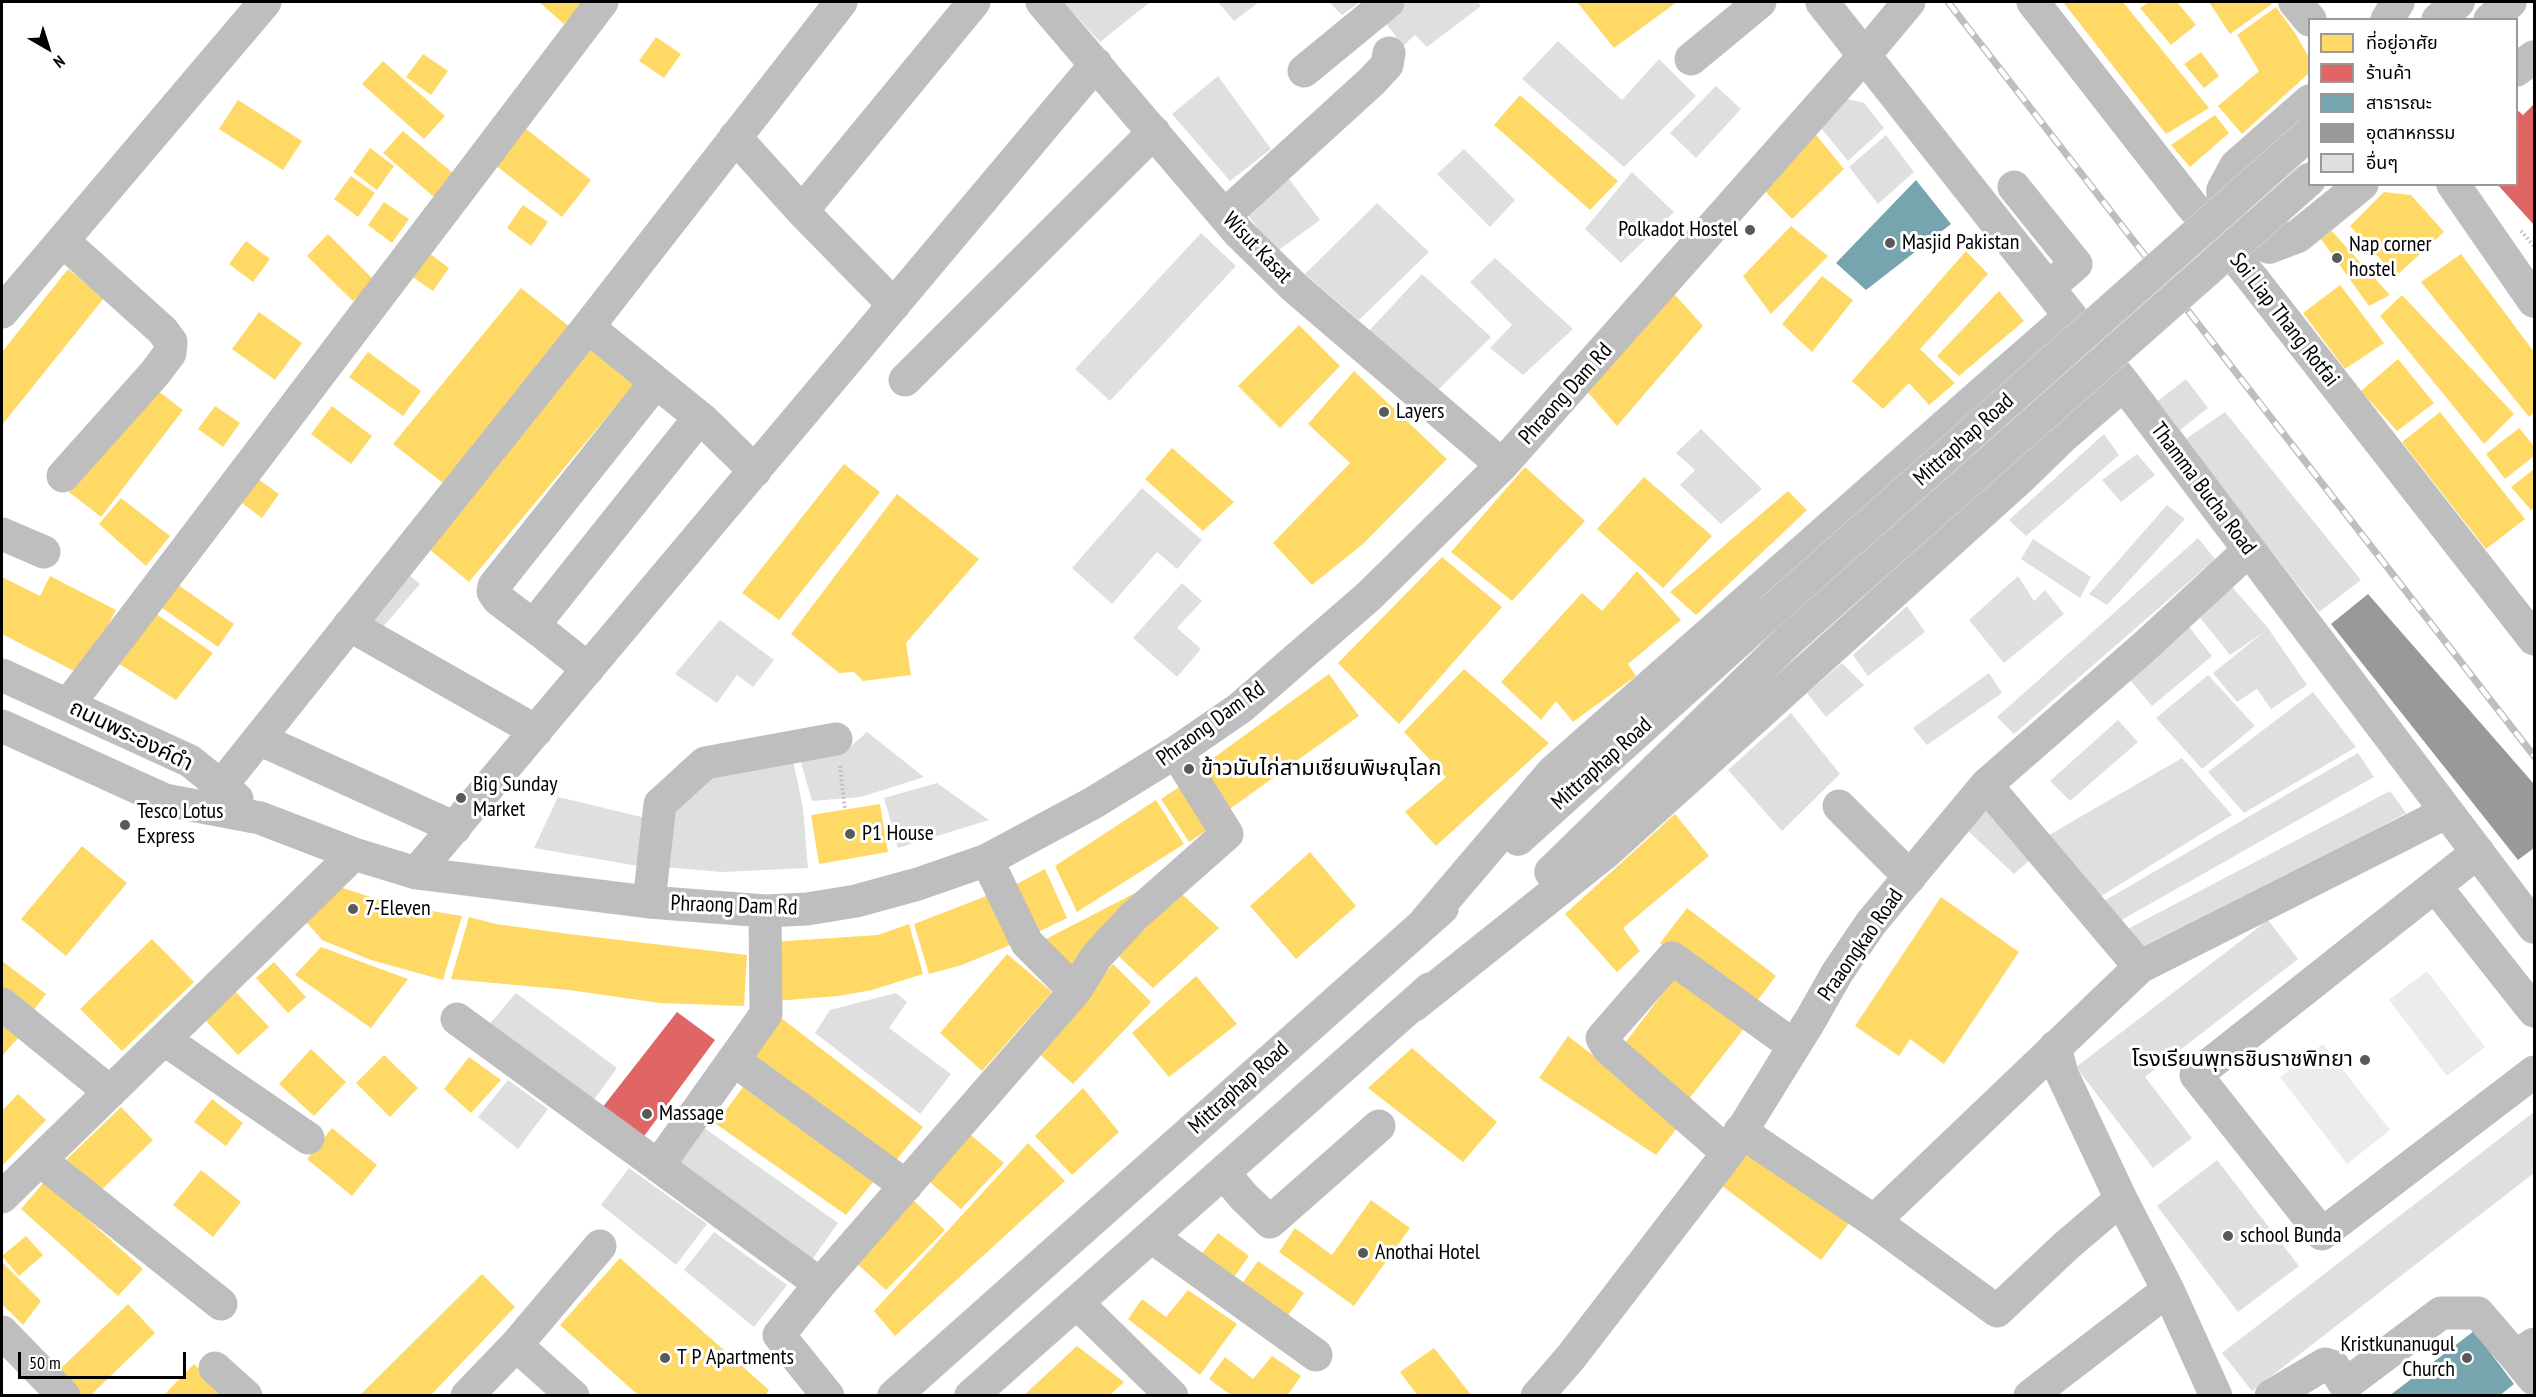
<!DOCTYPE html>
<meta charset="utf-8">
<style>
body{margin:0}
#map{position:relative;width:2536px;height:1397px;overflow:hidden;background:#fff;font-family:"PT Sans Narrow","Noto Sans Thai",sans-serif}
canvas{display:block}
.frame{position:absolute;inset:0;border:3px solid #000;pointer-events:none}
.legend{position:absolute;left:2308px;top:18px;width:210px;height:168px;box-sizing:border-box;background:#fff;border:2px solid #999;margin:0;padding:8px 10px;list-style:none;font-size:18px;color:#000}
.legend li{display:flex;align-items:center;gap:12px;height:30px}
.legend b{width:30px;border:2px solid #999}
.north{position:absolute;left:18px;top:18px;width:60px;height:60px;-webkit-text-stroke:4px #fff;paint-order:stroke;rotate:141deg;font-size:16px;font-weight:700;line-height:24px;text-align:center;color:#000}
.north::after{content:'';display:block;margin:auto;width:21px;height:27px;background:#000;clip-path:polygon(50% 0,100% 100%,50% 72%,0 100%)}
.scale{position:absolute;left:18px;top:1352px;width:168px;height:27px;box-sizing:border-box;border:3px solid #000;border-top:0;padding-left:8px;font-size:18px;line-height:21px;white-space:nowrap;color:#000;-webkit-text-stroke:4px #fff;paint-order:stroke}
</style>
<div id="map">
<canvas width="2536" height="1397"></canvas>
<div class="frame"></div>
<ul class="legend">
<li><b style="height:16px;background:#ffd966"></b>ที่อยู่อาศัย</li>
<li><b style="height:16px;background:#e06666"></b>ร้านค้า</li>
<li><b style="height:16px;background:#76a5af"></b>สาธารณะ</li>
<li><b style="height:16px;background:#999"></b>อุตสาหกรรม</li>
<li><b style="height:16px;background:#dfdfdf"></b>อื่นๆ</li>
</ul>
<div class="north">N</div>
<div class="scale">50 m</div>
</div>
<script>
const ctx = document.querySelector('canvas').getContext('2d');
ctx.lineJoin = 'round';
function fillPath(path, color) { ctx.fillStyle = color; ctx.fill(path, 'evenodd'); }
const shape = rows => new Path2D(rows.map(r => 'M' + r).join(''));
function trace(path, color, width, dash) { ctx.strokeStyle = color; ctx.lineWidth = width; ctx.lineCap = dash ? 'butt' : 'round'; ctx.setLineDash(dash || []); ctx.stroke(path); }
function label(font, color, halo, rows, align = 'center') {
  ctx.font = font + ' "PT Sans Narrow","Noto Sans Thai",sans-serif'; ctx.lineWidth = 6; ctx.setLineDash([]); ctx.textBaseline = 'middle'; ctx.strokeStyle = halo; ctx.fillStyle = color; for (const [text, x, y, turn = 0] of rows) {
    ctx.save(); ctx.translate(x, y); ctx.rotate((+turn || 0) * Math.PI / 180); ctx.textAlign = isNaN(turn) ? turn : align; if (halo) ctx.strokeText(text, 0, 0); ctx.fillText(text, 0, 0); ctx.restore();
  }
}
fillPath(shape([
 [2427,971,2485,1047,2447,1076,2389,1000],
 [2323,1044,2390,1130,2347,1164,2280,1077]
]), '#ececec');
fillPath(shape([
 [539,2,585,2,564,24],
 [1577,2,1677,2,1614,48],
 [2063,2,2123,2,2209,108,2166,134],
 [2149,2,2177,2,2196,25,2171,45,2140,8],
 [2209,2,2269,2,2272,4,2230,34],
 [2276,7,2295,33,2310,59,2309,73,2242,134,2218,106,2259,71,2237,35],
 [656,37,681,54,664,78,639,61],
 [2201,52,2219,76,2204,88,2184,64],
 [423,54,448,71,431,95,406,77],
 [383,61,445,116,424,139,362,84],
 [1520,95,1618,181,1590,210,1494,125],
 [238,100,302,141,283,170,219,129],
 [2215,115,2229,133,2190,167,2171,145],
 [525,128,591,180,562,217,495,165],
 [1812,130,1844,169,1792,219,1761,187],
 [403,131,454,174,434,197,383,153],
 [370,148,394,166,377,190,353,172],
 [351,176,375,193,358,217,334,199],
 [2384,192,2411,195,2444,232,2396,276,2350,226],
 [384,202,409,219,392,243,368,225],
 [523,205,548,222,531,246,507,228],
 [1791,226,1828,256,1771,314,1743,276],
 [2329,228,2390,295,2369,306,2318,235],
 [328,234,374,280,353,301,307,256],
 [246,241,270,259,253,282,229,264],
 [425,250,449,268,433,291,408,274],
 [1966,251,1988,274,1920,349,1955,383,1929,405,1909,383,1883,409,1852,381],
 [2461,254,2534,352,2534,412,2529,417,2421,282],
 [68,269,104,298,2,425,2,352],
 [1822,276,1853,300,1812,352,1782,324],
 [2340,285,2384,343,2345,369,2303,313],
 [1668,287,1703,326,1617,426,1584,388],
 [521,288,570,327,443,483,393,444],
 [1999,291,2024,321,1959,376,1937,356],
 [2402,295,2514,414,2484,444,2380,316],
 [259,312,302,343,275,380,232,349],
 [1299,325,1340,366,1280,428,1238,386],
 [584,339,636,382,469,582,417,539],
 [368,352,421,391,403,416,349,377],
 [2398,359,2434,403,2397,431,2361,391],
 [1354,371,1447,459,1363,544,1312,585,1273,543,1350,463,1308,424],
 [153,387,183,410,101,517,69,492],
 [215,406,240,423,223,447,198,429],
 [332,406,372,436,351,464,311,434],
 [2440,412,2525,519,2486,549,2402,442],
 [2519,428,2534,446,2534,456,2505,479,2486,454],
 [1172,448,1234,502,1203,531,1145,479],
 [844,464,880,492,779,620,742,593],
 [1525,467,1585,521,1512,601,1451,552],
 [2534,469,2534,508,2531,510,2511,487],
 [255,477,279,494,262,518,238,500],
 [1644,477,1712,536,1663,588,1597,529],
 [1788,491,1807,510,1696,615,1670,592],
 [897,494,979,559,906,643,911,675,863,681,854,672,839,673,791,634],
 [121,498,170,536,146,566,99,524],
 [1442,557,1502,607,1399,724,1338,663],
 [1637,571,1681,620,1628,664,1636,676,1573,722,1556,701,1541,720,1501,682,1582,593,1602,611],
 [50,576,116,610,82,675,2,634,2,577,40,596],
 [171,580,234,624,218,647,155,603],
 [155,613,213,653,176,700,118,663],
 [1464,669,1549,743,1436,846,1405,812,1446,777,1404,732],
 [1329,674,1359,716,1227,811,1197,770],
 [1185,783,1213,826,1189,842,1161,799],
 [1156,800,1184,844,1077,912,1055,866],
 [880,804,888,852,819,864,811,815],
 [1675,814,1709,856,1623,928,1640,951,1617,972,1565,914],
 [82,846,127,883,66,956,21,919],
 [1310,852,1356,906,1296,959,1250,906],
 [1045,869,1067,918,1034,934,1013,886],
 [337,886,395,905,462,916,443,980,371,960,322,940,303,918],
 [1173,886,1219,928,1153,988,1116,954],
 [1135,893,1069,971,1042,941],
 [989,895,1010,945,962,965,929,974,914,924],
 [1941,897,2019,952,1944,1064,1910,1039,1899,1056,1855,1026],
 [1687,908,1776,976,1751,1009,1660,943],
 [469,917,496,924,569,934,747,955,744,1006,660,1003,569,990,451,979],
 [909,924,923,974,872,990,839,996,774,1001,771,942,878,935],
 [152,939,194,982,122,1051,80,1009],
 [321,947,408,979,371,1028,295,975],
 [1007,954,1052,992,982,1071,940,1033],
 [2,961,46,994,27,1019,2,999],
 [274,962,306,997,288,1013,256,978],
 [1113,964,1151,1002,1073,1084,1035,1050],
 [1680,971,1746,1026,1685,1104,1618,1052],
 [1196,976,1237,1024,1169,1077,1132,1033],
 [235,991,269,1027,238,1055,205,1020],
 [776,1014,923,1127,893,1164,750,1057],
 [2,1020,20,1036,2,1056],
 [1568,1036,1681,1123,1656,1155,1539,1078],
 [1412,1048,1497,1122,1463,1162,1368,1088],
 [311,1049,346,1082,314,1116,279,1084],
 [384,1055,418,1088,390,1117,356,1083],
 [469,1057,501,1080,471,1113,444,1089],
 [743,1087,874,1181,846,1215,716,1124],
 [1083,1088,1119,1132,1072,1175,1035,1136],
 [18,1094,46,1120,2,1166,2,1111],
 [212,1099,243,1123,226,1146,194,1122],
 [121,1107,153,1140,97,1194,65,1161],
 [332,1128,377,1165,352,1196,307,1159],
 [966,1131,1004,1163,961,1209,925,1178],
 [1028,1143,1065,1181,895,1336,874,1311],
 [1752,1145,1853,1218,1821,1260,1721,1185],
 [201,1170,241,1202,213,1237,173,1205],
 [45,1181,143,1269,118,1296,21,1209],
 [908,1195,945,1230,886,1290,852,1259],
 [1371,1200,1410,1228,1354,1306,1279,1252,1295,1228,1332,1255],
 [1218,1233,1249,1256,1231,1281,1199,1257],
 [26,1236,43,1255,19,1276,2,1256],
 [620,1258,769,1390,765,1396,639,1396,560,1325],
 [1258,1261,1304,1293,1284,1321,1238,1289],
 [2,1262,41,1301,23,1325,2,1304],
 [482,1274,515,1307,430,1396,359,1396],
 [1188,1290,1237,1324,1200,1375,1128,1319,1142,1299,1166,1317],
 [128,1304,155,1333,90,1396,81,1396,58,1371],
 [1077,1346,1124,1382,1109,1396,1023,1396],
 [1434,1348,1472,1396,1418,1396,1400,1372],
 [1272,1356,1301,1376,1287,1396,1232,1396,1209,1379,1225,1357,1253,1379],
 [194,1364,226,1396,163,1396]
]), '#ffd966');
fillPath(shape([
 [2534,104,2534,225,2497,184,2516,184,2516,109,2523,115],
 [677,1012,715,1040,642,1139,602,1108]
]), '#e06666');
fillPath(shape([
 [1916,180,1951,224,1866,290,1836,263],
 [2474,1331,2514,1384,2499,1396,2389,1396]
]), '#76a5af');
fillPath(shape([
 [2368,594,2534,784,2534,848,2518,860,2331,624]
]), '#999');
fillPath(shape([
 [1063,2,1150,2,1100,42],
 [1218,2,1259,2,1234,21],
 [1329,2,1360,2,1342,15],
 [1407,2,1477,2,1481,6,1427,47,1415,35,1403,46,1385,22],
 [1558,41,1622,100,1659,59,1696,96,1624,167,1522,79],
 [1218,76,1271,149,1230,181,1172,114],
 [1716,86,1741,109,1696,158,1670,133],
 [1843,98,1864,103,1884,128,1848,161,1821,128],
 [1886,135,1914,172,1878,204,1849,167],
 [1464,149,1515,200,1490,227,1437,174],
 [1632,172,1674,212,1621,263,1585,229],
 [1289,179,1320,220,1276,252,1247,214],
 [1377,203,1429,252,1359,320,1305,274],
 [1201,233,1236,266,1110,401,1075,369],
 [1495,258,1573,329,1523,375,1490,348,1512,325,1470,282],
 [1422,274,1491,337,1435,393,1366,334],
 [2186,379,2208,408,2175,434,2154,404],
 [2225,412,2361,580,2319,612,2184,440],
 [1701,429,1762,489,1721,524,1680,485,1695,470,1676,453],
 [2104,434,2119,455,2026,536,2009,520],
 [2137,454,2155,475,2121,502,2102,480],
 [1142,488,1202,540,1177,569,1157,552,1112,604,1072,568],
 [2167,505,2185,519,2107,605,2089,594],
 [2198,538,2215,559,2014,734,1997,717],
 [2033,539,2091,577,2080,598,2021,559],
 [403,570,420,584,377,634,360,621],
 [2018,576,2034,601,2045,590,2064,614,2004,663,1969,620],
 [2227,581,2268,628,2307,685,2271,709,2257,689,2237,702,2213,673,2264,632,2230,655,2194,610],
 [1182,583,1202,601,1177,628,1201,649,1177,677,1133,638],
 [1907,606,1925,632,1868,676,1853,655],
 [720,620,774,660,753,687,737,675,717,703,675,674],
 [2186,623,2212,656,2152,706,2125,674],
 [1842,663,1864,685,1826,717,1807,693],
 [1989,673,2002,693,1927,745,1913,728],
 [2208,675,2255,726,2202,769,2156,718],
 [2313,692,2356,747,2244,813,2208,772],
 [1791,713,1840,774,1782,831,1728,770],
 [2118,720,2138,742,2070,801,2050,781],
 [867,732,924,777,861,797,812,801,800,759,851,746],
 [2358,753,2374,777,2118,922,2104,901],
 [2182,758,2232,815,2098,898,2049,835],
 [793,760,803,808,808,868,722,872,662,867,665,810,711,770],
 [937,783,989,820,898,848,884,798],
 [2390,791,2406,813,2141,955,2122,932],
 [558,797,646,818,638,866,534,848],
 [1996,799,2040,851,2014,874,1968,831],
 [2268,920,2298,959,2145,1077,2192,1138,2153,1168,2076,1067],
 [516,993,617,1068,593,1101,487,1027],
 [896,993,907,1002,889,1028,951,1074,920,1114,815,1033,830,1010],
 [508,1080,548,1109,518,1149,478,1117],
 [2534,1112,2534,1173,2252,1391,2222,1353],
 [703,1127,838,1223,811,1261,673,1166],
 [2217,1160,2299,1266,2238,1312,2157,1206],
 [629,1168,707,1224,676,1265,601,1205],
 [714,1232,787,1285,754,1327,684,1270]
]), '#dfdfdf');
const major = shape([
 [1822,2,2124,384,2534,927],
 [2295,2,2310,20],
 [2387,20,2398,2],
 [2438,20,2458,2],
 [2490,20,2510,2],
 [2516,70,2534,57],
 [2310,101,2236,166,2223,190,2224,207,2235,223,2251,238,2269,247,2298,236,2362,184],
 [2453,184,2534,301],
 [1518,839,1768,614],
 [1551,872,1790,639],
 [1414,1005,1607,851,2020,478,2059,440,2069,402,2042,370,2005,373,1553,772,1426,921],
 [894,1396,1442,908],
 [971,1396,1430,989]
]);
trace(major, '#dbdbdb', 34);
trace(shape([
 [2521,231,2534,246],
 [840,766,845,810]
]), '#b9b9b9', 4, [1.5, 3]);
trace(shape([
 [1042,2,1239,233,1294,287,1502,465],
 [2033,2,2192,206,2252,278,2534,639],
 [1691,59,1760,2],
 [1304,71,1388,2],
 [735,137,802,211,894,305],
 [2014,187,2076,264,2048,288],
 [802,211,974,2],
 [1225,215,1372,81,1387,65,1389,53],
 [63,241,162,330,171,342,170,353,155,373,63,476],
 [2,312,265,2],
 [588,327,703,420,755,471],
 [2005,373,2070,316],
 [905,380,1154,132],
 [2059,440,2124,384],
 [2,534,44,552],
 [349,625,536,731],
 [543,633,498,599,493,592,494,586,656,382],
 [588,669,543,633,537,621,692,427,703,420],
 [2,675,190,761,237,799],
 [68,705,602,2],
 [2,726,165,800,260,818,354,854,416,873,649,902,765,911,807,909,856,901,918,884,987,860,1093,803,1176,752,1240,708,1369,596,1502,465,1864,56,1909,2],
 [259,739,455,828],
 [1986,785,2140,967],
 [221,786,588,327,841,2],
 [1839,806,1910,877],
 [2478,852,2196,1075,2322,1234,2534,1072],
 [416,873,1096,64],
 [2435,886,2534,1011],
 [649,902,660,804,705,763,836,739],
 [1075,991,1096,957,1133,917,1227,834,1176,752],
 [2,1004,110,1092],
 [457,1019,820,1284],
 [165,1040,308,1138],
 [2055,1047,2062,1074,2121,1199,2168,1290,2216,1396],
 [735,1061,906,1186],
 [1740,1131,1874,1221,1997,1311,2066,1246,2121,1199],
 [1728,1153,1608,1048,1602,1038,1672,958,1794,1046],
 [40,1160,221,1304],
 [658,1166,766,1014,765,911],
 [1224,1173,1243,1196,1270,1222,1379,1126],
 [2,1197,354,854],
 [1874,1221,2140,967,2447,812],
 [1152,1237,1316,1355],
 [1077,1303,1172,1396],
 [2,1332,64,1396],
 [516,1345,600,1246],
 [2516,1357,2534,1379],
 [215,1368,246,1396],
 [467,1396,516,1345,573,1396],
 [828,1396,779,1335,820,1284,1075,991,1027,943,987,860],
 [1537,1396,1571,1357,1728,1153,1811,1019,1837,973,1871,923,1986,785,2143,648,2249,550],
 [2030,1396,2168,1290],
 [2271,1396,2325,1364,2334,1367,2345,1385,2441,1313,2478,1313,2516,1357,2534,1344]
]), '#bebebe', 33);
trace(major, '#bebebe', 33);
const rail = shape([
 [1948,2,2534,756]
]);
trace(rail, '#bebebe', 7);
trace(rail, '#fff', 4.5, [14]);
const majorBridge = shape([
 [1768,614,2310,133],
 [1790,639,2310,179]
]);
trace(majorBridge, '#dbdbdb', 34, []);
trace(majorBridge, '#bebebe', 33);
for (const [x, y, r, color] of [
 [1750,230,6,"#595959"],
 [1890,243,6,"#595959"],
 [2337,258,6,"#595959"],
 [1384,412,6,"#595959"],
 [1189,769,6,"#595959"],
 [461,798,6,"#595959"],
 [125,825,6,"#595959"],
 [850,834,6,"#595959"],
 [353,909,6,"#595959"],
 [2365,1060,6,"#595959"],
 [647,1114,6,"#595959"],
 [2228,1236,6,"#595959"],
 [1363,1253,6,"#595959"],
 [665,1358,6,"#595959"],
 [2467,1358,6,"#595959"]
]) { const dot = new Path2D(); dot.arc(x, y, r, 0, 2 * Math.PI); ctx.fillStyle = color; ctx.fill(dot); trace(dot, '#fff', 2); }
label('22px', '#000', '#fff', [
 ["Polkadot Hostel",1738,230,"right"],
 ["Masjid Pakistan",1902,243],
 ["Nap corner",2349,245],
 ["hostel",2349,270],
 ["Layers",1396,412],
 ["ข้าวมันไก่สามเซียนพิษณุโลก",1201,769],
 ["Big Sunday",473,785],
 ["Market",473,810],
 ["Tesco Lotus",137,812],
 ["Express",137,837],
 ["P1 House",862,834],
 ["7-Eleven",365,909],
 ["โรงเรียนพุทธชินราชพิทยา",2353,1060,"right"],
 ["Massage",659,1114],
 ["school Bunda",2240,1236],
 ["Anothai Hotel",1375,1253],
 ["Kristkunanugul",2455,1345,"right"],
 ["Church",2455,1370,"right"],
 ["T P Apartments",677,1358]
], 'left');
label('22px', '#000', '#fff', [
 ["Wisut Kasat",1257,248,46],
 ["Soi Liap Thang Rotfai",2284,320,52],
 ["Phraong Dam Rd",1566,394,-48],
 ["Mittraphap Road",1964,440,-42],
 ["Thamma Bucha Road",2203,489,53],
 ["Phraong Dam Rd",1211,724,-36],
 ["ถนนพระองค์ดำ",131,736,26],
 ["Mittraphap Road",1602,764,-42],
 ["Phraong Dam Rd",734,906,2],
 ["Praaongkao Road",1861,945,-55],
 ["Mittraphap Road",1239,1088,-42]
]);
</script>
